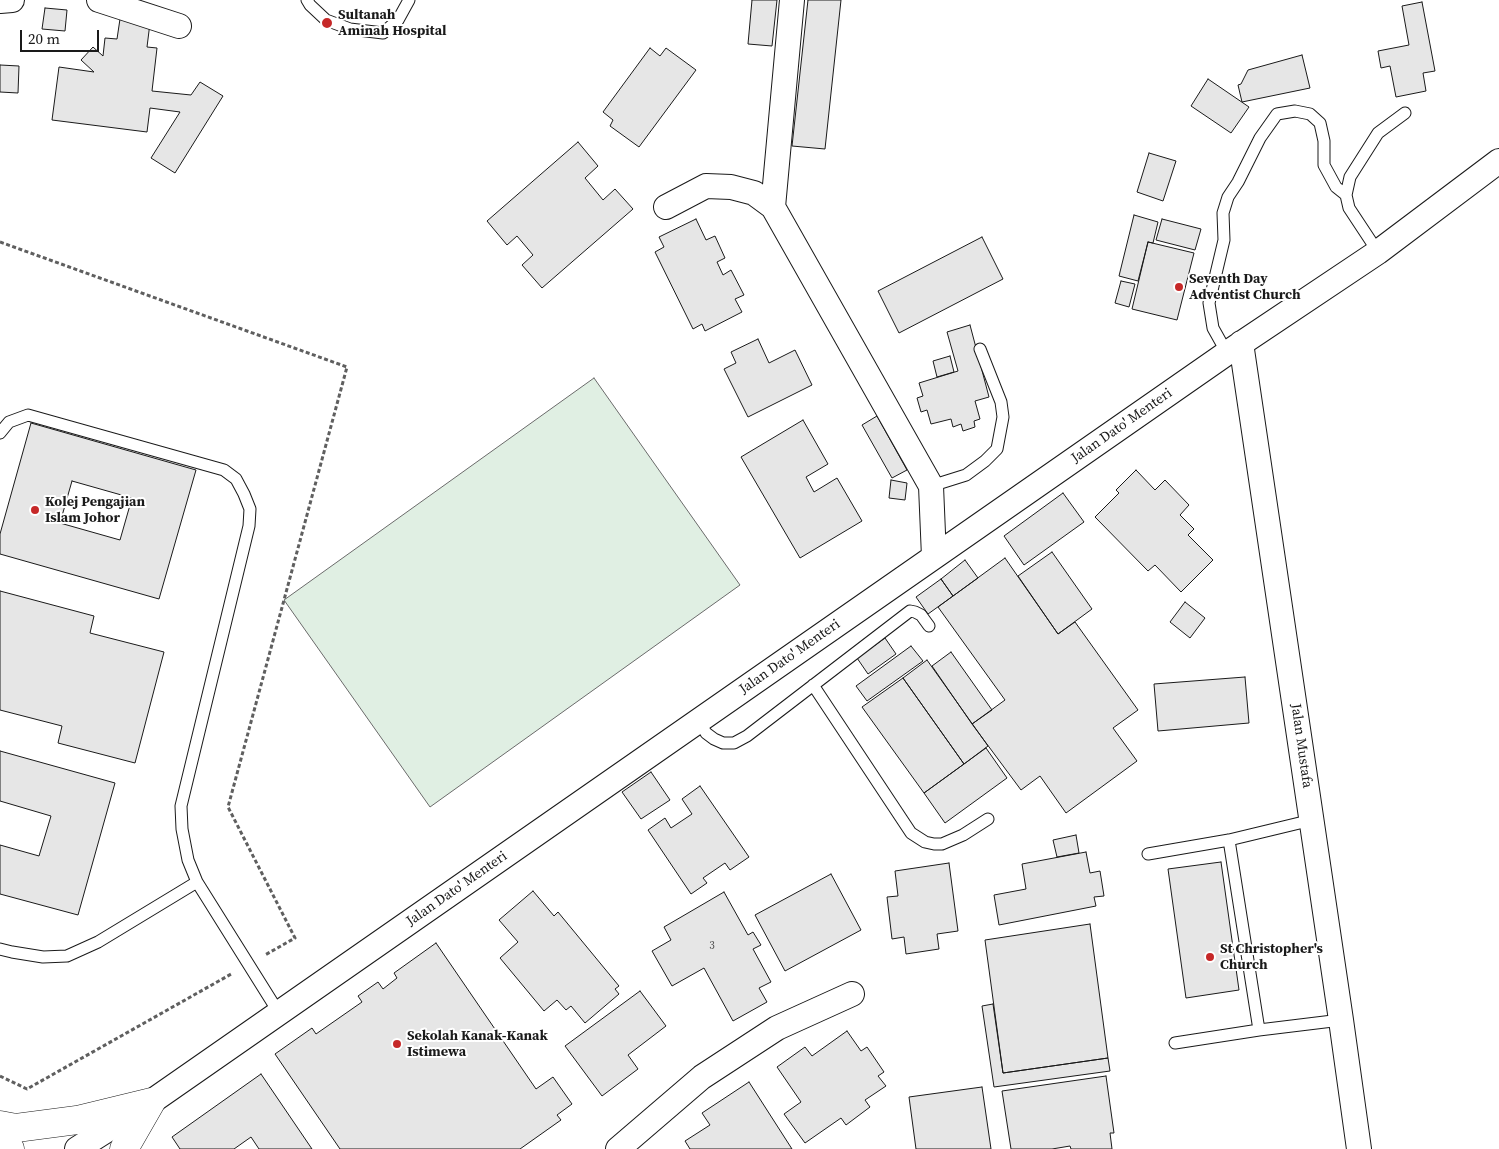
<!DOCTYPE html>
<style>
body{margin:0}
#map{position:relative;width:1499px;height:1149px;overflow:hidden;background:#fff;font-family:"Source Serif 4",serif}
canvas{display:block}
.scale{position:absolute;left:20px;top:30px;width:79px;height:22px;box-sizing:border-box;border:2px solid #1a1a1a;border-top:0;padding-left:6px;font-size:15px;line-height:18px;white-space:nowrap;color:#1a1a1a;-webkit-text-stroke:4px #fff;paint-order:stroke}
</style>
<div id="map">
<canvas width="1499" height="1149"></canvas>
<div class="scale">20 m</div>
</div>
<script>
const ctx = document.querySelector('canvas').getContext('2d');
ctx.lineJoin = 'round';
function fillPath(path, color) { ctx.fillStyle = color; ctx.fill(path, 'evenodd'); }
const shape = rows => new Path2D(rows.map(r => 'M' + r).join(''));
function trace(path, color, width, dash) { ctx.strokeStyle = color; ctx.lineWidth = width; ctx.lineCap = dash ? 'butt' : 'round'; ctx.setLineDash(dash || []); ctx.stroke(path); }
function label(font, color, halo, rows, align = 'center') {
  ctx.font = font + ' "Source Serif 4",serif'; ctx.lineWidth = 4; ctx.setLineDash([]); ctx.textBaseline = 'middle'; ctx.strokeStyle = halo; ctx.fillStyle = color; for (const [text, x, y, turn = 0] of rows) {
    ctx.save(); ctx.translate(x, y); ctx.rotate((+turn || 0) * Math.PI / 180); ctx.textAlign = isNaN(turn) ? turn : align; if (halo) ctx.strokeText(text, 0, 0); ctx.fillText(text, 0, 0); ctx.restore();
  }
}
const green = shape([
 [594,378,740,585,430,807,284,600,594,378]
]);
fillPath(green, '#e0efe3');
trace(green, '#6a6a6a', 1);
const building = shape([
 [752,0,777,0,772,46,748,44,752,0],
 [808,0,841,0,825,149,792,146,808,0],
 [1422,2,1435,71,1423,73,1426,91,1396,97,1390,66,1381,68,1378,51,1409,45,1402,6,1422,2],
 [45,8,67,10,65,31,42,29,45,8],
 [120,19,150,23,147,47,157,48,152,91,191,95,200,82,223,96,175,173,151,158,180,112,150,108,147,132,52,120,59,67,94,72,81,60,93,47,103,56,105,38,117,39,120,19],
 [650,48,660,56,666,48,696,70,639,147,610,126,613,120,603,112,650,48],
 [1302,55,1310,88,1242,102,1238,85,1241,84,1248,70,1302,55],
 [0,65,19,66,18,93,0,92,0,65],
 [1208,79,1249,107,1231,133,1191,106,1208,79],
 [578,142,598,166,585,178,603,200,615,189,633,209,542,288,522,265,533,255,517,236,507,245,487,221,578,142],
 [1149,153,1176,161,1163,201,1137,192,1149,153],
 [1134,215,1158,222,1153,243,1148,242,1138,281,1119,276,1134,215],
 [696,219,706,240,715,236,725,258,717,262,723,275,731,270,744,295,735,299,742,312,705,331,702,324,693,329,655,252,664,247,659,237,696,219],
 [1162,219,1201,229,1195,250,1156,240,1162,219],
 [982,237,1003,279,899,333,878,291,982,237],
 [1148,242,1194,253,1177,320,1132,309,1148,242],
 [1121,281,1135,284,1129,307,1115,303,1121,281],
 [970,325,989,397,975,401,980,419,974,421,975,427,963,431,961,424,953,427,951,419,931,424,927,410,921,412,917,398,923,396,919,383,958,371,947,332,970,325],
 [758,339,769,363,795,350,812,385,748,417,724,369,736,363,731,352,758,339],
 [950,356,954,372,937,377,933,361,950,356],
 [877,416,907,470,892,478,862,425,877,416],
 [803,420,828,464,806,477,814,492,837,478,862,521,800,558,741,457,803,420],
 [31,423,196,470,159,599,0,554,0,534,31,423],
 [72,481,132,498,120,540,60,523,72,481],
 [1136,470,1155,490,1165,480,1189,505,1180,515,1194,529,1188,535,1213,560,1181,592,1155,565,1148,571,1095,517,1119,493,1116,490,1136,470],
 [891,480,907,483,905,500,889,498,891,480],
 [1063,493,1084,522,1024,565,1004,536,1063,493],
 [1052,552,1092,609,1058,634,1018,576,1052,552],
 [1005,558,1058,634,1075,622,1138,710,1113,728,1137,761,1066,813,1040,776,1021,790,972,724,1005,700,938,607,1005,558],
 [965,560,978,578,953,596,941,579,965,560],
 [941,579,953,596,928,614,916,597,941,579],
 [0,591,94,616,90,633,164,652,135,763,58,743,62,726,0,710,0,591],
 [1185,602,1205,618,1190,638,1170,622,1185,602],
 [885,638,896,654,868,674,857,658,885,638],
 [911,646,923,661,867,701,856,686,911,646],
 [951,652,992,710,972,724,932,666,951,652],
 [927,660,988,746,964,764,903,678,927,660],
 [1245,677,1249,723,1158,731,1154,684,1245,677],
 [903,678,964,764,924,793,862,707,903,678],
 [986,748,1007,778,945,823,924,793,986,748],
 [0,751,115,783,78,915,0,894,0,845,39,856,51,816,0,801,0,751],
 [651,772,670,800,641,819,622,792,651,772],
 [700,786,749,857,730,870,725,863,703,878,707,883,691,894,648,830,665,818,671,828,692,814,682,799,700,786],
 [1076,835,1079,853,1057,857,1053,840,1076,835],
 [1086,852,1090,873,1100,871,1104,896,1094,897,1096,906,999,925,994,895,1026,889,1022,864,1086,852],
 [1221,862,1239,990,1186,998,1168,869,1221,862],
 [949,863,958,931,937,934,939,949,906,954,904,937,892,939,887,897,898,896,895,871,949,863],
 [831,874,861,930,785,971,755,915,831,874],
 [533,891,554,916,558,912,619,986,615,989,619,994,585,1023,571,1006,566,1010,557,1000,544,1011,500,958,518,942,499,920,533,891],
 [724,892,748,935,753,932,761,945,753,949,771,982,759,988,767,1002,733,1021,704,968,672,986,652,951,671,940,664,927,724,892],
 [1090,924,1108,1058,1003,1073,985,940,1090,924],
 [436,943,536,1089,553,1077,572,1104,557,1115,561,1120,520,1149,340,1149,275,1054,312,1028,316,1034,362,1002,358,996,378,982,383,989,397,978,394,973,436,943],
 [640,991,666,1026,628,1055,638,1069,602,1096,565,1046,640,991],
 [993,1004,1003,1073,1108,1058,1110,1071,994,1087,982,1006,993,1004],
 [847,1031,861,1051,867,1047,884,1072,878,1076,886,1086,865,1100,870,1107,846,1125,841,1118,805,1143,784,1114,801,1102,777,1067,805,1047,812,1056,847,1031],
 [261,1074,312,1149,259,1149,251,1137,234,1149,180,1149,172,1137,261,1074],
 [1106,1076,1114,1133,1110,1133,1112,1149,1071,1149,1070,1146,1052,1149,1011,1149,1002,1091,1106,1076],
 [749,1082,792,1149,690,1149,685,1141,710,1125,702,1113,749,1082],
 [982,1087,991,1149,916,1149,909,1097,982,1087]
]);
fillPath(building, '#e6e6e6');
trace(building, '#1a1a1a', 1);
const lane = shape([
 [307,0,310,5,326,20,350,29,383,33,398,20,409,0],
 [1378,252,1349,208,1346,195,1350,177,1378,133,1405,113],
 [1227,353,1213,328,1209,303,1224,240,1223,213,1228,197,1238,182,1260,138,1277,114,1295,111,1310,114,1320,123,1324,141,1324,165,1336,187,1346,195],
 [0,433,9,422,28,415,224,470,236,479,244,494,250,509,249,526,181,806,182,829,188,860,197,882,279,1013],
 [931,486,966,475,985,461,997,449,1003,417,1001,402,980,349],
 [813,685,911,833,925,842,934,844,942,844,963,835,988,819],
 [699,721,706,733,714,739,723,743,734,743,747,736,910,611,915,612,921,615,929,626],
 [1229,840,1259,1030],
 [1148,854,1229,840,1312,820],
 [0,949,12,952,43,957,67,956,98,942,197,882],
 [1175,1043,1259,1030,1341,1020]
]);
const street = shape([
 [99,0,179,26],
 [792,0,773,207,931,486,934,557],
 [0,1,12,0],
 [666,207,706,186,731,187,754,193,773,207],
 [1241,343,1341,1020,1359,1149],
 [77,1149,151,1102,1227,353,1378,252,1499,161],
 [618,1149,702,1077,777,1028,852,994]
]);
const secondary = shape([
 [0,1125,16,1128,77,1120,151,1102],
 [0,1143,10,1149],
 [124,1149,151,1102]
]);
trace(lane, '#1a1a1a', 13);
trace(street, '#1a1a1a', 26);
trace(secondary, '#1a1a1a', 29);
trace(shape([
 [0,242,347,367,228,807,295,938,265,955],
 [0,1076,27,1089,233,973]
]), '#5f5f5f', 3, [4, 2.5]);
trace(lane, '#fff', 11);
trace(street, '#fff', 24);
trace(secondary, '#fff', 28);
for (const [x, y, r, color] of [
 [327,23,6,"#c62828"],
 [1179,287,5,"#c62828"],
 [35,510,5,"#c62828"],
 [1210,957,5,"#c62828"],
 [397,1044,5,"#c62828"]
]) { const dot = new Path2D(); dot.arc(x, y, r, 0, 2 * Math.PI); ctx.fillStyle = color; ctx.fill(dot); trace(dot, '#fff', 2); }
label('11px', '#4d4d4d', null, [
 ["3",712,946]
]);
label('bold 14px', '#1a1a1a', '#fff', [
 ["Sultanah",338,15],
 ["Aminah Hospital",338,31],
 ["Seventh Day",1189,279],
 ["Adventist Church",1189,295],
 ["Kolej Pengajian",45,502],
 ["Islam Johor",45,518],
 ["St Christopher's",1220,949],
 ["Church",1220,965],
 ["Sekolah Kanak-Kanak",407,1036],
 ["Istimewa",407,1052]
], 'left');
label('14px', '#1a1a1a', '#fff', [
 ["Jalan Dato' Menteri",1122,426,-35],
 ["Jalan Dato' Menteri",790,657,-35],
 ["Jalan Mustafa",1301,746,82],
 ["Jalan Dato' Menteri",457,889,-35]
]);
</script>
